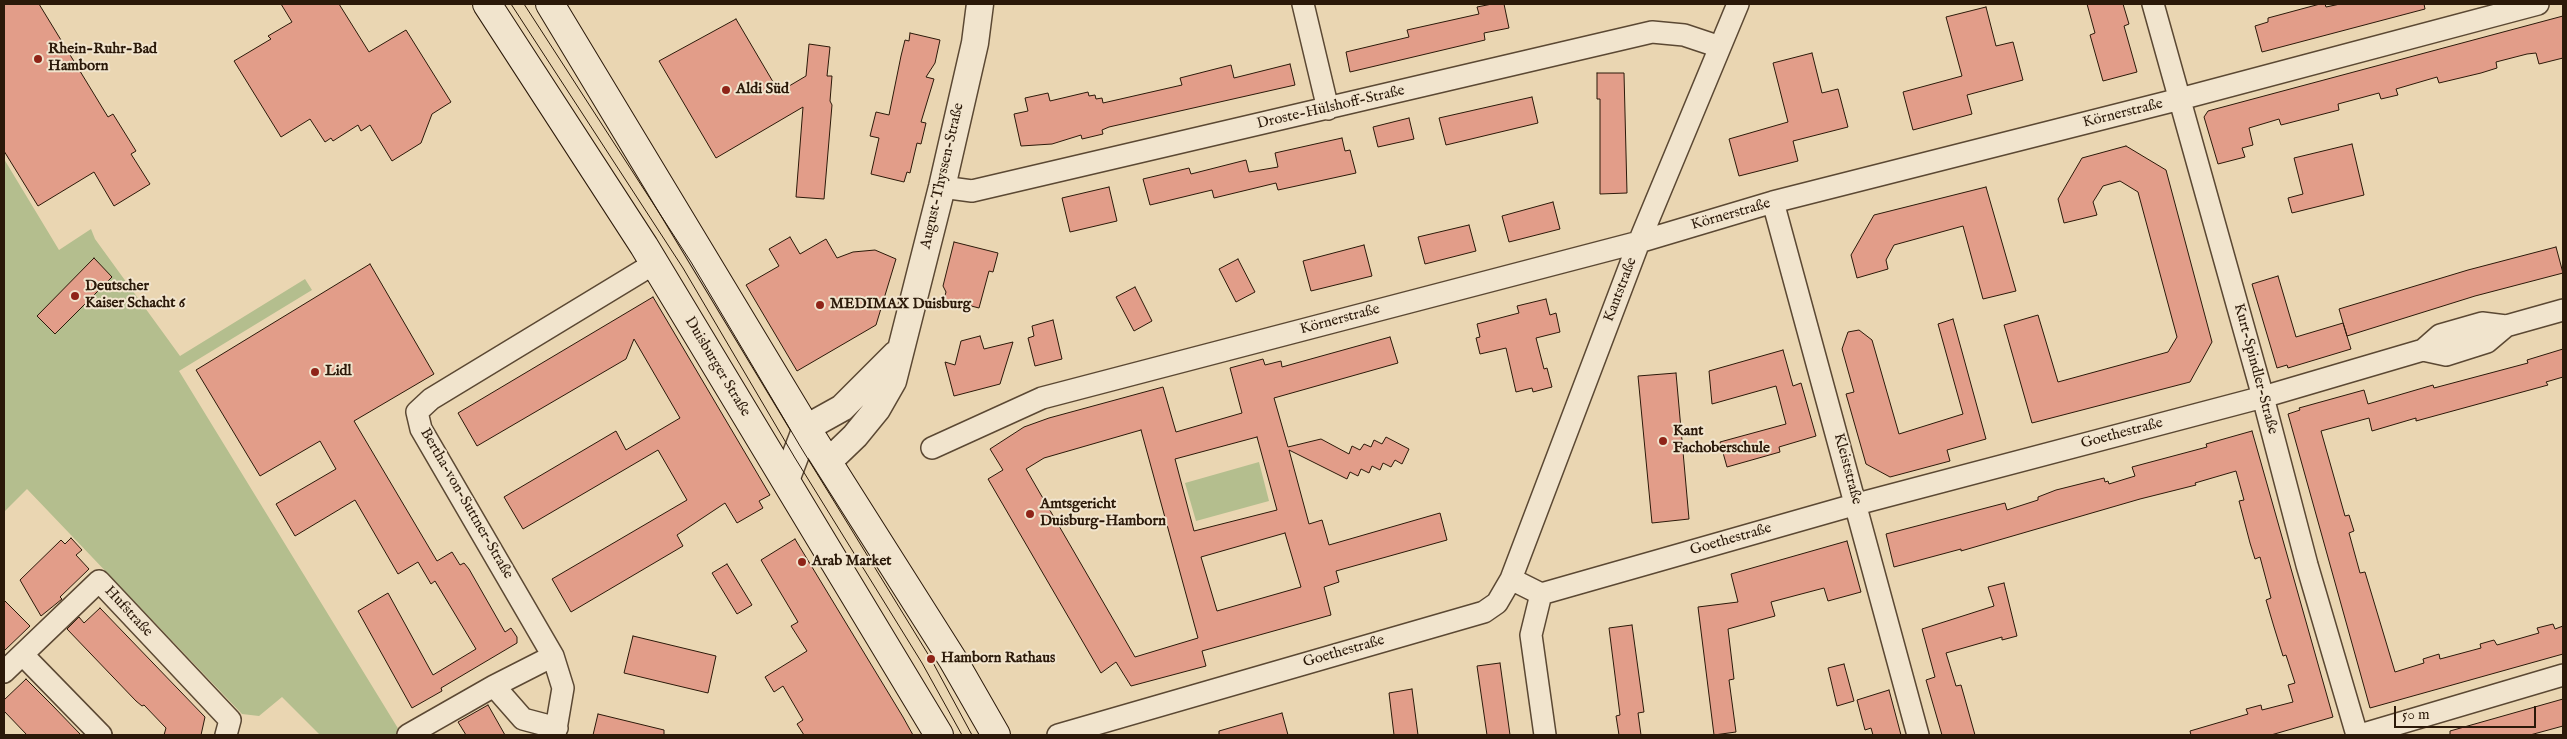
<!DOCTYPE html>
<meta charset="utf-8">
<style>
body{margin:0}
#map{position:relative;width:2567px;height:739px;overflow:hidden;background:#ead6b2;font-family:"IM FELL English",serif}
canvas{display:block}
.frame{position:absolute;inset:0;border:5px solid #2b1909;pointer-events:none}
.scale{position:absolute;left:2394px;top:706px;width:142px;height:22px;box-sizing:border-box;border:2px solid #2b1909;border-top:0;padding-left:6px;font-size:15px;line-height:18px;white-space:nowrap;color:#2b1909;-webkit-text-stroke:4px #f1e4cd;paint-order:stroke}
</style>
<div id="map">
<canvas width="2567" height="739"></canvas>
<div class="frame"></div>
<div class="scale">50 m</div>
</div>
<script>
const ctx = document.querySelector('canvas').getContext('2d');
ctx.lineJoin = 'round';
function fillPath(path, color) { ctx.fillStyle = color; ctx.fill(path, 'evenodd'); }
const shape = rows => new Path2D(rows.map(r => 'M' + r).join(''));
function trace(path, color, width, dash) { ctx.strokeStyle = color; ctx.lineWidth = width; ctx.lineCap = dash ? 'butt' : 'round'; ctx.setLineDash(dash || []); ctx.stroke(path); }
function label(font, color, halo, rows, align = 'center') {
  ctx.font = font + ' "IM FELL English",serif'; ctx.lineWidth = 4; ctx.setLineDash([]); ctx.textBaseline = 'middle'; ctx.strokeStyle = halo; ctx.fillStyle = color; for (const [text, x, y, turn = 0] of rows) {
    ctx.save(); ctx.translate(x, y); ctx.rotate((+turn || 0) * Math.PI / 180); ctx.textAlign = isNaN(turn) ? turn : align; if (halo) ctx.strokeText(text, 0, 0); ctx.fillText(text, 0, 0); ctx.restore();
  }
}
fillPath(shape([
 [4,159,59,250,91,229,95,239,180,356,305,279,312,290,179,371,399,730,423,735,320,735,282,697,259,716,242,714,27,489,4,512],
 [1259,462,1269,501,1196,521,1185,483]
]), '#b4be8e');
const building = shape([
 [4,4,39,4,108,117,113,114,136,151,131,154,150,184,114,206,94,172,38,206,4,151,4,4],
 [281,4,339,4,369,52,406,30,451,102,432,114,421,143,392,161,370,125,361,131,358,125,333,141,331,138,325,142,310,119,281,137,234,61,271,39,268,36,292,22,281,4],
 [1492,4,1504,4,1509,28,1484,33,1485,40,1350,72,1346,52,1409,37,1407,30,1479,14,1477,7,1492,4],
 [2087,4,2123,4,2129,24,2124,26,2137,72,2103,81,2090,35,2095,33,2087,4],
 [2320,4,2325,4,2326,7,2340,4,2424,4,2425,9,2262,52,2255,26,2268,22,2268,18,2320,4],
 [1986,7,1996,46,2013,42,2023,80,1967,95,1972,114,1913,130,1903,92,1962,76,1946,17,1986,7],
 [2563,16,2563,58,2539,64,2536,53,2527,54,2496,62,2497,68,2481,73,2439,83,2437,77,2396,89,2398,95,2381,99,2379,93,2338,104,2339,110,2281,125,2279,119,2249,128,2253,145,2242,148,2245,157,2218,164,2204,117,2208,111,2563,16],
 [736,19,779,92,806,76,809,44,830,47,827,76,832,76,830,101,832,105,824,199,796,197,803,107,716,158,659,61,736,19],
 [910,33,940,40,935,63,926,77,934,79,921,122,926,123,921,144,917,143,910,173,907,172,904,182,871,174,879,138,870,136,876,112,889,115,901,56,905,40,909,41,910,33],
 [1812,53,1822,93,1838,89,1848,127,1793,141,1798,161,1739,176,1729,139,1788,122,1773,63,1812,53],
 [1290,64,1295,85,1109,127,1102,130,1103,134,1082,139,1081,135,1052,144,1021,146,1014,114,1028,111,1025,98,1048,93,1050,101,1088,92,1089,96,1095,95,1096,99,1102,98,1103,103,1182,85,1180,78,1231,65,1234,78,1290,64],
 [1597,73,1624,73,1627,193,1600,194,1600,99,1597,99,1597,73],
 [1532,97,1538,123,1446,145,1439,118,1532,97],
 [1409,118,1414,139,1378,147,1373,127,1409,118],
 [1342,138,1345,151,1350,150,1356,173,1278,190,1276,183,1214,198,1212,190,1150,205,1143,179,1189,168,1191,174,1246,160,1249,172,1278,167,1275,153,1342,138],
 [2352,144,2364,195,2292,213,2288,198,2303,194,2294,158,2352,144],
 [2126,146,2166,170,2212,342,2190,382,2032,423,2004,325,2038,315,2058,382,2168,352,2177,337,2138,192,2120,181,2103,186,2093,202,2097,215,2064,223,2058,199,2082,158,2126,146],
 [1109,187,1117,221,1070,232,1062,198,1109,187],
 [1986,187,2016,291,1983,299,1963,226,1894,245,1886,260,1888,269,1857,278,1851,255,1874,215,1986,187],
 [1553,202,1560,229,1509,242,1502,216,1553,202],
 [1469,225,1476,251,1425,264,1418,237,1469,225],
 [790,237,800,254,826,239,837,258,853,252,875,250,896,259,876,325,797,371,746,285,779,266,769,249,790,237],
 [954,242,998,253,993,272,989,271,979,308,944,299,946,292,943,286,954,242],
 [1364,245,1372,276,1311,291,1303,261,1364,245],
 [2556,247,2563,273,2475,296,2347,336,2339,309,2468,270,2556,247],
 [94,258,112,277,55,334,37,316,94,258],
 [1238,259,1255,292,1236,302,1219,269,1238,259],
 [370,264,434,374,354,421,437,561,452,552,460,565,464,563,469,569,505,632,511,628,517,637,517,643,441,688,442,691,412,708,358,611,388,593,433,675,476,649,435,581,431,584,418,562,398,574,355,500,295,536,276,504,336,469,320,441,260,476,196,370,370,264],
 [2278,276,2296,337,2343,323,2351,349,2288,368,2287,365,2277,368,2252,284,2278,276],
 [1135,287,1152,321,1134,331,1116,297,1135,287],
 [653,297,770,495,759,501,763,508,737,523,725,503,677,535,683,546,571,612,552,579,687,500,658,450,523,529,504,497,616,431,626,450,680,418,634,339,626,359,477,446,458,413,653,297],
 [1546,299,1550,315,1556,313,1560,332,1536,338,1544,369,1547,368,1552,387,1533,392,1532,388,1516,392,1506,348,1480,354,1476,338,1480,337,1477,324,1519,313,1517,306,1546,299],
 [1953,319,1986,439,1947,450,1950,461,1890,477,1866,464,1846,394,1854,392,1842,349,1848,332,1859,330,1872,340,1899,434,1963,414,1938,324,1953,319],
 [1053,320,1062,359,1035,366,1028,338,1034,336,1032,326,1053,320],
 [980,336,984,349,1013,342,1000,384,954,396,945,362,955,365,961,341,980,336],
 [1390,337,1398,363,1274,398,1288,447,1321,439,1349,454,1352,446,1360,450,1364,444,1371,447,1374,440,1382,444,1386,437,1409,449,1402,464,1395,460,1391,467,1383,463,1380,470,1372,466,1369,473,1361,469,1358,476,1350,472,1347,479,1289,450,1309,524,1322,520,1329,545,1440,513,1447,540,1336,571,1339,582,1324,587,1331,615,1202,651,1206,666,1131,686,1116,662,1101,673,988,479,1003,470,990,449,1024,427,1049,418,1163,387,1176,432,1242,413,1230,368,1263,359,1265,365,1281,361,1282,367,1390,337],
 [1141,430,1198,638,1135,657,1026,469,1044,458,1141,430],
 [1257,437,1277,510,1194,531,1175,459,1257,437],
 [1285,533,1301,587,1217,611,1201,557,1285,533],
 [2563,349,2563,377,2546,382,2548,385,2416,421,2416,418,2372,431,2369,418,2321,431,2345,516,2349,515,2354,531,2349,533,2360,573,2365,572,2395,672,2424,663,2423,659,2439,654,2440,659,2481,648,2480,644,2494,640,2497,645,2539,633,2537,628,2553,624,2555,629,2563,626,2563,654,2370,708,2288,414,2300,410,2299,408,2364,390,2368,404,2433,385,2434,388,2528,363,2527,360,2563,349],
 [1783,350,1793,386,1801,383,1816,436,1779,447,1780,452,1727,467,1720,442,1786,424,1776,386,1712,404,1709,371,1783,350],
 [1676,373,1689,519,1652,523,1638,376,1676,373],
 [2252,431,2333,717,2271,735,2191,735,2190,731,2248,714,2246,709,2261,705,2262,710,2293,702,2288,685,2295,683,2286,655,2283,656,2274,627,2266,600,2271,598,2260,557,2255,559,2250,543,2239,501,2244,500,2236,471,2195,483,2196,485,2140,499,1961,551,1961,549,1894,567,1886,534,2005,503,2007,510,2038,500,2038,497,2056,490,2104,478,2105,482,2108,481,2109,484,2135,476,2132,467,2207,447,2206,444,2252,431],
 [71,538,82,550,76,555,89,569,60,597,62,599,41,616,20,580,61,540,65,544,71,538],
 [795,539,903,717,913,735,804,735,797,724,803,720,783,686,774,692,765,677,807,651,791,626,798,622,761,560,795,539],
 [1847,541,1861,592,1828,601,1824,588,1771,602,1775,616,1728,629,1734,679,1729,680,1736,732,1714,735,1698,607,1738,602,1731,574,1847,541],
 [727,564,752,605,737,614,712,573,727,564],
 [2004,583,2017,636,2002,640,2002,637,1946,653,1956,686,1961,685,1975,735,1942,735,1926,680,1935,677,1922,629,1994,606,1988,587,2004,583],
 [4,600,30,626,4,651,4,600],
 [100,608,205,717,201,735,164,735,166,728,144,705,142,706,136,701,67,629,79,617,84,623,100,608],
 [1632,625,1644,712,1638,713,1641,735,1619,735,1616,716,1620,715,1609,628,1632,625],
 [633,636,716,656,708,693,624,673,633,636],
 [1500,663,1510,735,1487,735,1477,666,1500,663],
 [1844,664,1854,701,1837,706,1828,668,1844,664],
 [26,679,52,705,81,735,27,735,4,711,4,700,26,679],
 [1412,689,1418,735,1394,735,1389,693,1412,689],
 [1889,690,1901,735,1873,735,1871,728,1865,730,1857,700,1889,690],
 [2563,699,2563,726,2530,735,2450,735,2450,731,2563,699],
 [488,705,505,735,466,735,458,722,488,705],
 [1282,713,1288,735,1219,735,1219,731,1282,713],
 [598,714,664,730,664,735,593,735,598,714]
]);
fillPath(building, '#e29d89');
trace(building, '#2b1909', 1);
const minor = shape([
 [1303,4,1328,109],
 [2153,4,2263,397,2307,565,2357,735],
 [942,187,972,191,1652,32,1684,35,1720,47],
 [1773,202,1918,735],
 [2506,326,2487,342,2446,355,2423,350,2440,335,2482,323,2506,326,2563,310],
 [932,448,1042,398,1639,242,1773,202,2180,99,2538,4],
 [1511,579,1541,594,1857,504,2263,397,2423,350],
 [1541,594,1531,635,1545,735],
 [23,655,101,735],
 [4,672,99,581,230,720,226,735],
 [494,686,523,719,557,728],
 [408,735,494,686,553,656],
 [555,735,563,688,553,656,421,429,417,412,431,399,655,263],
 [1058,735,1484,612,1497,603,1511,579,1639,242,1738,4],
 [2360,735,2563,675]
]);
const tertiary = shape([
 [828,462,855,436,877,409,893,381,942,187,975,43,980,4],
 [786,480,806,428,842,408,896,354]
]);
const secondary = shape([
 [487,4,644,246,939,735],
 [550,4,806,428,953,660,996,735]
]);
trace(minor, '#5b4833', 24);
trace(tertiary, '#5b4833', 29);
trace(secondary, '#2b1909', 30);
trace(minor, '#f1e4cd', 21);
trace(tertiary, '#f1e4cd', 26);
trace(secondary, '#f1e4cd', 28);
trace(shape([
 [511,4,683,268,795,458,922,663,962,735],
 [524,4,691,262,800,446,931,659,972,735]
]), '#2b1909', 1);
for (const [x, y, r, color] of [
 [38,59,5,"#8f2418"],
 [726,90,5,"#8f2418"],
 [75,296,5,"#8f2418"],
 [820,305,5,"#8f2418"],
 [315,372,5,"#8f2418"],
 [1663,441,5,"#8f2418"],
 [1030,514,5,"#8f2418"],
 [802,562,5,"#8f2418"],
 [931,659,5,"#8f2418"]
]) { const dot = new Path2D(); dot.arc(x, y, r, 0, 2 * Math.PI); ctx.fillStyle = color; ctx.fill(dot); trace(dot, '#f1e4cd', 2); }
label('bold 15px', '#2b1909', '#f1e4cd', [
 ["Rhein-Ruhr-Bad",48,50],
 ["Hamborn",48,67],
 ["Aldi Süd",736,90],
 ["Deutscher",85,287],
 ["Kaiser Schacht 6",85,304],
 ["MEDIMAX Duisburg",830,305],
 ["Lidl",325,372],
 ["Kant",1673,432],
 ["Fachoberschule",1673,449],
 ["Amtsgericht",1040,505],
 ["Duisburg-Hamborn",1040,522],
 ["Arab Market",812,562],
 ["Hamborn Rathaus",941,659]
], 'left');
label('15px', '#2b1909', '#f1e4cd', [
 ["Droste-Hülshoff-Straße",1331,108,-13],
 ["Körnerstraße",2123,114,-14],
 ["August-Thyssen-Straße",943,176,-77],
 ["Körnerstraße",1731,215,-16],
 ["Kantstraße",1621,290,-69],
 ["Körnerstraße",1340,320,-15],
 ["Duisburger Straße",717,367,59],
 ["Kurt-Spindler-Straße",2255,369,75],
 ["Goethestraße",2122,434,-15],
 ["Kleiststraße",1847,469,75],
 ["Bertha-von-Suttner-Straße",466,504,60],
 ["Goethestraße",1731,540,-16],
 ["Hufstraße",128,612,47],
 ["Goethestraße",1344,652,-16]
]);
</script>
